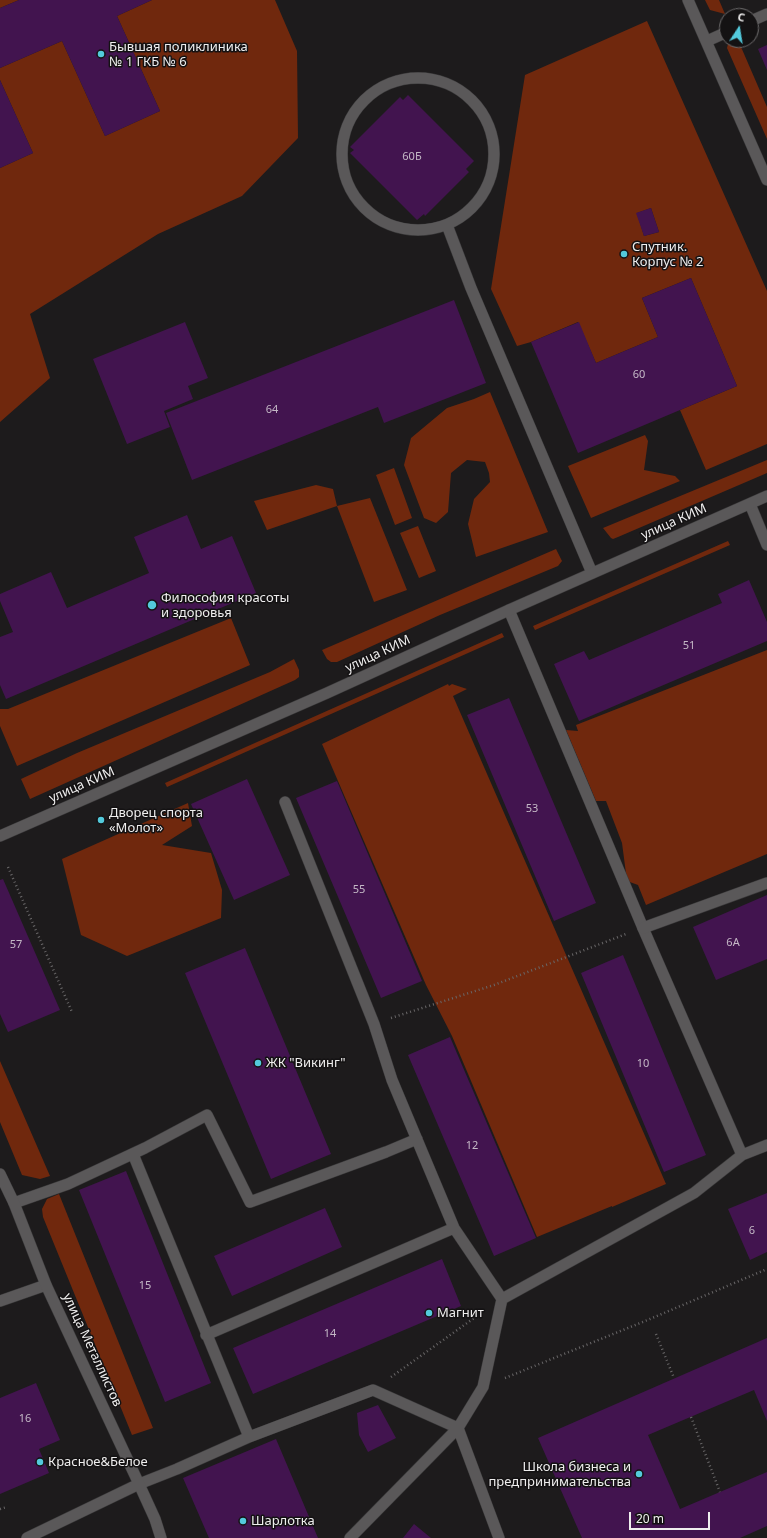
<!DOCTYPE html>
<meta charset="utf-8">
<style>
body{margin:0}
#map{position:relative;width:767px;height:1538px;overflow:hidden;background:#1d1b1c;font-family:"Noto Sans",sans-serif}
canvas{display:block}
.north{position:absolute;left:719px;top:8px;width:40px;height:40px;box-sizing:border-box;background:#141213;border:1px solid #6c6a6b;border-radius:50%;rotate:12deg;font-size:11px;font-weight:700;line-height:16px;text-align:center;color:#efeeee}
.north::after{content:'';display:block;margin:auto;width:14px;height:18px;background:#53cadc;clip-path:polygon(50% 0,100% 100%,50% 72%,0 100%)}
.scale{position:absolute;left:629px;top:1512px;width:81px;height:18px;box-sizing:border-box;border:2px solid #efeeee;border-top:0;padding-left:5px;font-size:12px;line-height:14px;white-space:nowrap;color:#efeeee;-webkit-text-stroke:3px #141213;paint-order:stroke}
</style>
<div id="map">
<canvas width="767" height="1538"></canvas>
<div class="north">С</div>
<div class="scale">20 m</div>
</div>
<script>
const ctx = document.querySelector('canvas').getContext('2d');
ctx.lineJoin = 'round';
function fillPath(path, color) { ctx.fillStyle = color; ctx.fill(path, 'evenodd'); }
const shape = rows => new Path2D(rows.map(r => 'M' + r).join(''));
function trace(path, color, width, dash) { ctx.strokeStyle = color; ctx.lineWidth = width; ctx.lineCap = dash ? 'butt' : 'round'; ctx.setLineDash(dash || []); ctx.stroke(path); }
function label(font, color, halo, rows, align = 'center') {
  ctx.font = font + ' "Noto Sans",sans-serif'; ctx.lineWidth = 3; ctx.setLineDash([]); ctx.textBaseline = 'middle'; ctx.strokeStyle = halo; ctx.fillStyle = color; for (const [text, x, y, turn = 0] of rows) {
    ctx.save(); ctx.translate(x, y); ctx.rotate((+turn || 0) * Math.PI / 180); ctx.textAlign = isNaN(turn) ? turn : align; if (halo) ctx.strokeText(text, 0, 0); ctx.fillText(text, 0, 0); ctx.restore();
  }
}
fillPath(shape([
 [0,0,19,0,0,8],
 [152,0,275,0,297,51,298,138,242,196,158,234,30,314,50,378,0,422,0,168,33,153,0,80,0,68,62,41,105,136,160,111,117,16],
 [705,0,719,0,725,14,710,10],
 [647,21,767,291,767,444,706,470,680,410,737,386,691,278,642,298,658,337,596,363,578,322,531,342,517,346,491,289,525,75],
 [651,208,659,232,644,236,637,213],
 [729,40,738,40,767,107,767,139,727,48],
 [490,392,548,532,476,557,468,524,474,499,490,482,489,473,485,462,467,460,451,473,448,512,436,523,424,518,404,465,411,438,447,408,474,399],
 [645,435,648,441,644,470,675,476,680,481,591,518,568,466],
 [767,460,767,473,618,537,613,539,611,538,603,528],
 [394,468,412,518,395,525,376,475],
 [316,485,333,489,337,506,370,498,407,590,374,602,337,506,267,530,254,501],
 [418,526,436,571,419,578,400,533],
 [728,541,730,545,535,630,533,626],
 [556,549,562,561,558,566,440,615,337,662,331,662,327,659,322,650],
 [231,618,250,665,17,766,0,726,0,709,8,709],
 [502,633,504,637,167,787,165,783],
 [767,650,767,854,646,905,638,885,627,881,622,843,606,801,596,801,566,730,578,731,576,725],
 [294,659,299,670,299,677,295,680,30,799,21,779,77,753,270,672],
 [448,684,449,686,452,684,467,689,453,696,666,1184,612,1207,612,1206,537,1237,452,1036,426,985,322,744],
 [188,803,192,826,162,845,211,853,222,890,221,918,127,956,81,935,62,859],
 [0,1061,50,1176,40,1179,22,1175,0,1122],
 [59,1194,153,1428,132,1435,43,1217,42,1209,47,1199]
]), '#70280d');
fillPath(shape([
 [19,0,152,0,117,16,160,111,105,136,62,41,0,68,0,8],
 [767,45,767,70,758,49],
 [0,80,33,153,0,168],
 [408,95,474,161,466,169,469,172,425,216,424,214,417,220,350,153,354,150,350,147,400,97,403,100],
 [651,208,659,232,644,236,636,213],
 [691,278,737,386,578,453,531,342,579,322,596,363,658,337,642,298],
 [454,300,486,383,384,423,378,407,192,480,166,413],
 [185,322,208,378,188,386,193,399,164,411,170,427,127,444,93,359],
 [187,515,201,549,232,536,256,593,6,699,0,685,0,637,13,632,0,601,0,594,51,572,67,608,149,573,134,537],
 [749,580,767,622,767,641,579,721,554,664,584,651,589,660,722,603,718,594],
 [509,698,596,903,554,921,467,715],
 [247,779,290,875,234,900,191,804],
 [337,781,422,981,381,998,296,798],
 [3,879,60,1010,8,1032,0,1014,0,880],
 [767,895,767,959,716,980,693,927],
 [245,948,331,1154,271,1179,185,973],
 [623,955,706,1155,664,1172,581,973],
 [450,1037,536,1238,494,1256,408,1055],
 [126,1171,211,1383,165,1402,79,1190],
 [767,1193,767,1252,750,1260,728,1209],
 [325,1208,342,1247,232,1296,214,1256],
 [442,1259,461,1306,253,1394,233,1348],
 [767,1338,767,1421,754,1390,648,1435,680,1509,767,1472,767,1526,740,1538,582,1538,538,1438],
 [36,1383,60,1440,39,1449,49,1473,0,1494,0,1398],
 [378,1405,396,1438,368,1452,359,1435,357,1413],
 [276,1439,318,1538,209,1538,183,1478],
 [414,1524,431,1538,403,1538]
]), '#42144f');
const service = shape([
 [751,21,767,14],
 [707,41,727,32],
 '342 154a76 76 0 1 1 152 0a76 76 0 1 1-152 0Z',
 [447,225,471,288,592,573],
 [509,610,643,928,742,1155],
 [133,1154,249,1437],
 [14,1203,68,1184,145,1148,207,1115,250,1202,386,1152,417,1139],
 [502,1299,694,1193,742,1155,767,1145],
 [0,1301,46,1285],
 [206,1335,454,1228],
 [139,1484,177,1469,249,1437,373,1390,458,1428,483,1387,502,1299,454,1228,392,1080,374,1024,285,802],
 [350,1538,458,1428,499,1538]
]);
const minor = shape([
 [688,0,767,180],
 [750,504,767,545],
 [643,928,767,883],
 [0,1174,14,1203,46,1285,139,1484,155,1519,161,1538],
 [27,1538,139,1484]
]);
const tertiary = shape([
 [0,836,327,693,509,610,767,496]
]);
trace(service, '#3a393a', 12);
trace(minor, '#3a393a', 12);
trace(tertiary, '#3a393a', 12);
trace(shape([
 [8,867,72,1012],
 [391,1018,494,985,626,934],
 [656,1334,674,1378],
 [391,1377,477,1316],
 [505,1378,650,1319,767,1269],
 [691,1417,720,1492],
 [0,1509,7,1507]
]), '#696768', 2.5, [1, 3]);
trace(service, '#5a5859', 11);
trace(minor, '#5a5859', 11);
trace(tertiary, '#5a5859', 11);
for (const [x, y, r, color] of [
 [101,54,4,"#53cadc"],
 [624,254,4,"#53cadc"],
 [152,605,5,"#53cadc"],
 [101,820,4,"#53cadc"],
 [258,1063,4,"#53cadc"],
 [429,1313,4,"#53cadc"],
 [40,1462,4,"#53cadc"],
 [639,1474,4,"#53cadc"],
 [243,1521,4,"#53cadc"]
]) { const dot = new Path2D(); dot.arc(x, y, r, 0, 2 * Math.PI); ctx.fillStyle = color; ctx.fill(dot); trace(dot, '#141213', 1.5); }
label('11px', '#c4b8c6', null, [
 ["60Б",412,157],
 ["60",639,375],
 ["64",272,410],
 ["51",689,646],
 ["53",532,809],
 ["55",359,890],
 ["6А",733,943],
 ["57",16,945],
 ["10",643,1064],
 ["12",472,1146],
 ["6",752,1231],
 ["15",145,1286],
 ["14",330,1334],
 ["16",25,1419]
]);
label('13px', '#efeeee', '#141213', [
 ["Бывшая поликлиника",109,47],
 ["№ 1 ГКБ № 6",109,62],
 ["Спутник.",632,247],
 ["Корпус № 2",632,262],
 ["Философия красоты",161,598],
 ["и здоровья",161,613],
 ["Дворец спорта",109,813],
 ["«Молот»",109,828],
 ["ЖК \"Викинг\"",266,1063],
 ["Магнит",437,1313],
 ["Красное&Белое",48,1462],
 ["Школа бизнеса и",631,1467,"right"],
 ["предпринимательства",631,1482,"right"],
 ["Шарлотка",251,1521]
], 'left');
label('13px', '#efeeee', '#141213', [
 ["улица КИМ",674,522,-24],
 ["улица КИМ",378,654,-25],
 ["улица КИМ",82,785,-24],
 ["улица Металлистов",92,1350,65]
]);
</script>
